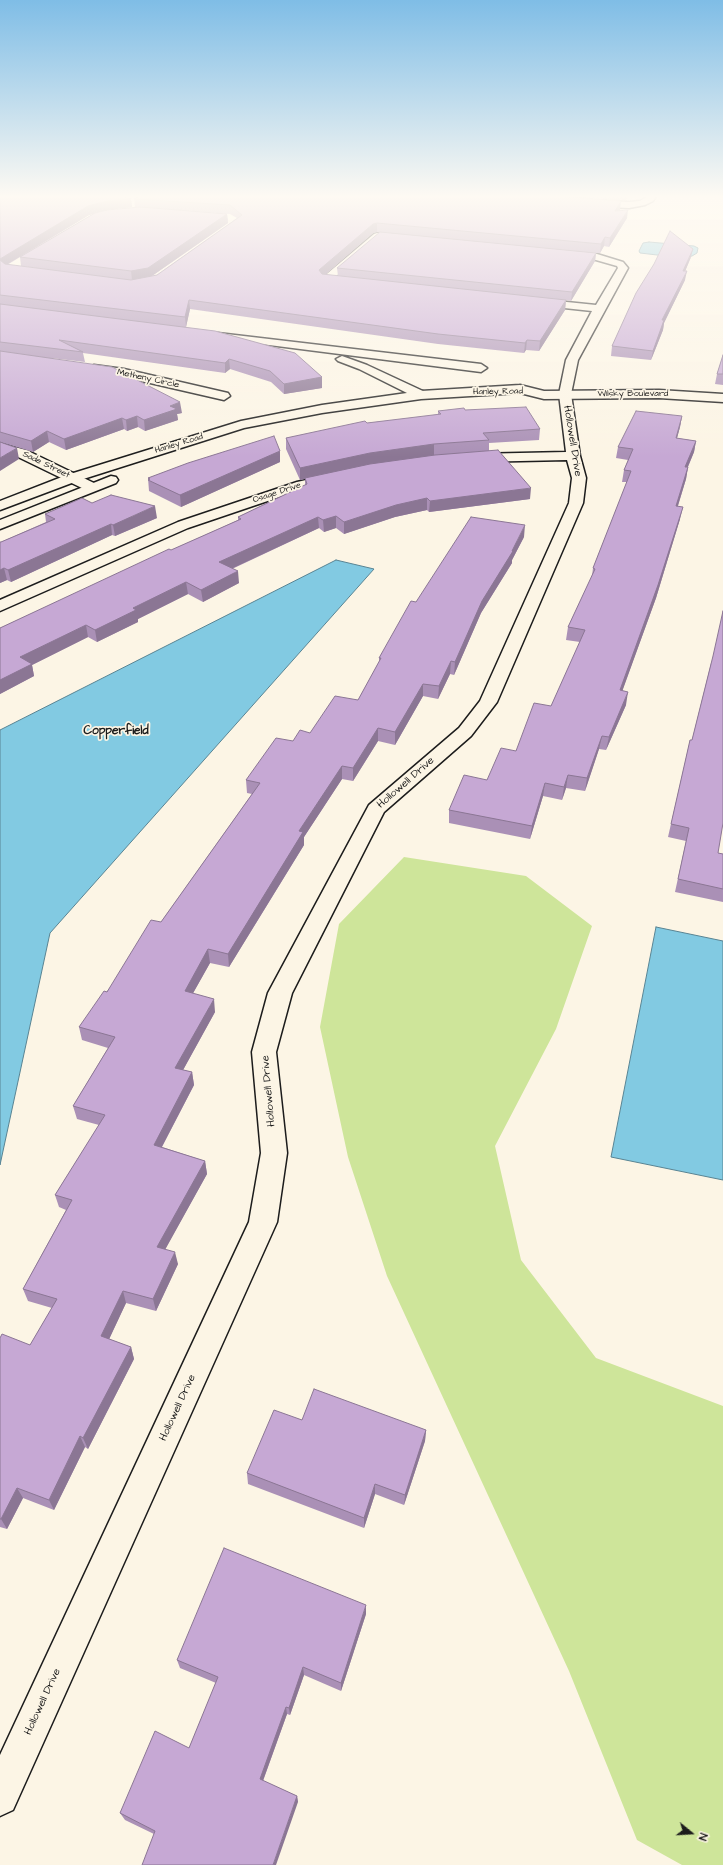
<!DOCTYPE html>
<style>
body{margin:0}
#map{position:relative;width:723px;height:1865px;overflow:hidden;background:#fcf5e5;font-family:"Architects Daughter",sans-serif}
canvas{display:block}
.north{position:absolute;left:671px;top:1813px;width:40px;height:40px;-webkit-text-stroke:3px #fcf5e5;paint-order:stroke;rotate:108deg;font-size:11px;font-weight:700;line-height:16px;text-align:center;color:#1c1c1c}
.north::after{content:'';display:block;margin:auto;width:14px;height:18px;background:#1c1c1c;clip-path:polygon(50% 0,100% 100%,50% 72%,0 100%)}
</style>
<div id="map">
<canvas width="723" height="1865"></canvas>
<div class="north">N</div>
</div>
<script>
const ctx = document.querySelector('canvas').getContext('2d');
ctx.lineJoin = 'round';
function fillPath(path, color) { ctx.fillStyle = color; ctx.fill(path, 'evenodd'); }
const shape = rows => new Path2D(rows.map(r => 'M' + r).join(''));
function trace(path, color, width, dash) { ctx.strokeStyle = color; ctx.lineWidth = width; ctx.lineCap = dash ? 'butt' : 'round'; ctx.setLineDash(dash || []); ctx.stroke(path); }
function label(font, color, halo, rows, align = 'center') {
  ctx.font = font + ' "Architects Daughter",sans-serif'; ctx.lineWidth = 3.5; ctx.setLineDash([]); ctx.textBaseline = 'middle'; ctx.strokeStyle = halo; ctx.fillStyle = color; for (const [text, x, y, turn = 0] of rows) {
    ctx.save(); ctx.translate(x, y); ctx.rotate((+turn || 0) * Math.PI / 180); ctx.textAlign = isNaN(turn) ? turn : align; if (halo) ctx.strokeText(text, 0, 0); ctx.fillText(text, 0, 0); ctx.restore();
  }
}
fillPath(shape([
 [404,857,526,876,592,926,556,1029,495,1146,521,1260,596,1358,723,1406,723,1865,682,1865,637,1840,569,1671,387,1276,348,1157,320,1027,339,924]
]), '#cee59a');
const water = shape([
 [649,242,694,246,698,248,697,253,692,256,683,258,640,253,639,251,643,243,649,242],
 [336,560,374,569,50,933,0,1165,0,730,336,560],
 [656,927,723,941,723,1180,611,1157,656,927]
]);
fillPath(water, '#82cae2');
trace(water, '#598493', 1);
const minor = shape([
 [648,196,656,196,653,201,645,205,629,208,590,206,586,203,590,200,629,202,640,201,648,196],
 [377,233,597,254,623,262,628,268,578,360,571,394,580,456,586,478,583,503,497,702,471,736,384,812,292,993,276,1052,287,1153,277,1222,13,1810,0,1816,0,1755,249,1222,261,1153,252,1052,268,993,369,805,459,728,480,701,569,503,572,478,567,460,474,462,469,461,467,458,469,455,474,454,566,452,559,394,566,360,592,311,322,282,321,280,322,278,374,234,377,233],
 [379,239,596,260,617,266,618,268,596,305,334,278,379,239],
 [218,333,481,364,487,368,481,372,214,338,212,336,218,333],
 [342,356,367,365,425,392,427,395,425,398,417,398,359,369,338,361,336,359,342,356],
 [94,365,124,369,228,393,230,396,224,400,124,377,90,371,88,369,94,365],
 [0,443,26,450,96,484,98,487,96,490,91,491,86,490,16,456,0,451,0,443],
 [333,474,338,475,340,478,338,481,306,488,188,528,0,611,0,600,178,522,297,482,333,474]
]);
const major = shape([
 [520,385,544,391,659,390,723,394,723,402,659,398,544,399,520,393,421,399,322,413,244,428,77,481,0,510,0,501,67,475,241,421,322,405,421,391,520,385],
 [111,476,116,477,118,480,116,483,0,529,0,520,111,476]
]);
trace(minor, '#1c1c1c', 3);
trace(major, '#1c1c1c', 3);
fillPath(minor, '#fcf5e5');
fillPath(major, '#fcf5e5');
fillPath(shape([
 [0,196,131,199,132,207,108,210,100,212,138,207,135,207,134,199,620,210,619,211,627,218,609,247,604,246,600,253,596,253,595,261,571,301,566,300,565,310,539,351,526,350,524,353,438,344,190,309,186,327,322,377,322,388,284,394,271,382,230,369,225,373,83,353,85,362,51,358,182,413,177,414,178,420,145,431,138,427,127,431,124,429,66,450,49,442,33,452,0,442],
 [170,209,230,214,237,218,157,275,152,276,228,223,227,214],
 [95,213,20,257,21,266,117,279,7,265,89,215],
 [377,232,593,253,337,268,338,276,325,275,373,233],
 [555,196,628,196,625,200],
 [691,257,685,271,685,280,664,323,663,330,651,360,611,356,612,346],
 [723,355,723,385,715,384,717,374],
 [465,410,540,429,539,440,489,443,489,451,530,499,429,512,427,510,395,517,344,534,336,528,324,532,319,528,232,569,239,583,203,602,188,594,138,619,138,622,97,642,88,637,32,665,34,676,0,694,0,628,238,520,238,517,305,486,305,479,300,480,286,449,286,438,367,423,438,415,438,411],
 [682,416,680,427,677,438,696,441,694,452,688,467,686,479,678,506,680,519,656,598,622,691,626,705,606,750,599,749,585,791,566,788,562,800,543,796,530,839,449,823,449,810,487,780,516,751,551,706,580,642,566,640,568,627,592,576,593,568,627,482,622,482,624,470,628,460,616,458,618,447],
 [280,451,280,462,181,507,149,491,148,478],
 [45,514,157,518,115,536,112,535,11,582,7,580,0,583,1,542,46,522],
 [524,537,512,560,512,563,481,613,454,675,450,674,438,699,423,696,395,745,378,741,353,781,342,779,304,837,304,845,229,967,210,963,193,993,215,1012,183,1070,192,1072,194,1085,162,1147,205,1161,207,1174,165,1249,178,1264,156,1311,126,1303,109,1339,131,1347,134,1359,88,1449,85,1447,54,1510,23,1498,7,1529,0,1527,0,1338,30,1345,52,1308,28,1301,23,1289,66,1210,59,1207,55,1195,99,1125,77,1119,73,1106,108,1048,82,1040,79,1027,161,922,252,794,247,793,246,780,293,741,310,733,358,700,379,662,379,658,416,602],
 [711,663,718,853,723,854,723,902,675,892,686,841,668,837,690,740,692,740],
 [302,1420,426,1430,425,1441,404,1505,375,1494,364,1528,248,1484,247,1473],
 [366,1614,341,1691,304,1675,290,1715,287,1714,263,1781,297,1796,298,1802,154,1834,125,1820,120,1813,189,1748,216,1683,180,1668,177,1660]
]), '#aa90b6');
fillPath(shape([
 [626,196,628,196,625,200],
 [131,199,132,207,108,210,89,215,1,268,0,259,88,206,107,201],
 [621,201,620,210,614,219,615,211],
 [628,210,627,218,609,247,610,238],
 [227,214,228,223,149,278,132,280,131,271],
 [377,223,377,232,373,233,320,279,319,270,373,224],
 [605,237,604,246,600,253,601,244],
 [693,249,691,257,682,279,683,271],
 [596,253,595,261,571,301,572,292],
 [687,271,685,280,664,323,663,330,651,360,653,351,662,320],
 [189,300,190,309,186,327,185,317],
 [566,300,565,310,539,351,540,341],
 [527,340,526,350,524,353,525,343],
 [229,359,230,369,225,373,225,363],
 [322,377,322,388,284,394,284,384],
 [180,402,182,413,177,414,178,420,145,431,144,420,170,406],
 [137,416,138,427,127,431,126,420],
 [682,416,680,427,674,449,676,438],
 [122,418,124,429,66,450,64,439],
 [47,431,49,442,33,452,31,441],
 [696,441,694,452,683,478,685,467],
 [434,444,434,456,370,465,300,480,300,468,370,453],
 [17,448,19,459,0,471,0,458],
 [280,451,280,462,181,507,180,495],
 [688,467,686,479,674,518,676,506],
 [531,488,530,499,429,512,430,501],
 [427,498,427,510,395,517,344,534,344,522,396,505],
 [155,506,157,518,115,536,113,525],
 [683,507,680,519,656,598,618,703,620,690],
 [336,516,336,528,324,532,323,520],
 [318,517,319,528,220,574,219,562],
 [111,524,112,535,11,582,8,570],
 [525,525,524,537,512,560,512,563,481,613,454,675,455,662,482,601,512,551],
 [4,568,7,580,0,583,0,570],
 [238,571,239,583,203,602,201,590],
 [186,582,188,594,138,619,138,622,97,642,95,630,133,608],
 [86,625,88,637,32,665,34,676,0,694,0,680,20,657],
 [451,661,450,674,438,699,439,686],
 [423,684,423,696,395,745,395,732],
 [628,692,626,705,606,750,609,737],
 [378,728,378,741,353,781,353,768],
 [602,736,599,749,585,791,587,778],
 [342,766,342,779,304,837,304,845,229,967,228,954,299,831],
 [568,775,566,788,562,800,564,787],
 [545,783,543,796,530,839,532,826],
 [208,949,210,963,187,1004,185,991],
 [214,999,215,1012,177,1081,175,1068],
 [192,1072,194,1085,156,1158,154,1145],
 [205,1161,207,1174,160,1259,157,1247],
 [175,1252,178,1264,156,1311,153,1299],
 [123,1291,126,1303,105,1348,101,1336],
 [131,1347,134,1359,88,1449,83,1438],
 [426,1430,425,1441,404,1505,405,1495],
 [80,1436,85,1447,54,1510,49,1500],
 [375,1484,375,1494,364,1528,364,1518],
 [17,1488,23,1498,7,1529,1,1519],
 [366,1605,366,1614,341,1691,341,1683],
 [303,1667,304,1675,290,1715,289,1708],
 [286,1707,287,1714,261,1786,260,1779],
 [297,1796,298,1802,276,1865,273,1865]
]), '#8b7694');
const building = shape([
 [0,196,119,196,131,199,107,201,88,206,0,259,0,196],
 [141,196,552,196,621,201,615,211,628,210,610,238,605,237,601,244,377,223,373,224,319,270,322,274,566,300,540,341,527,340,525,343,438,334,189,300,185,317,0,295,0,260,5,264,131,280,157,275,242,215,230,205,134,199,141,196],
 [140,207,227,214,148,268,131,271,20,257,95,213,107,210,140,207],
 [670,231,693,249,683,271,687,271,662,320,664,320,653,351,612,346,636,293,654,264,670,231],
 [380,232,596,253,572,292,337,268,380,232],
 [0,304,215,331,295,353,322,377,284,384,270,371,229,359,225,363,59,340,83,352,0,342,0,304],
 [0,351,112,367,180,402,170,406,177,409,144,420,137,416,126,420,122,418,64,439,47,431,31,441,0,432,0,351],
 [723,355,723,374,717,374,723,355],
 [526,407,540,429,483,433,489,440,434,444,370,453,300,468,286,438,365,421,367,423,441,414,438,411,464,408,465,410,526,407],
 [636,411,682,416,676,438,696,441,685,467,688,467,676,506,683,507,658,585,620,690,628,692,609,737,602,736,587,778,568,775,564,787,545,783,532,826,449,810,464,775,487,780,501,748,516,751,534,703,551,706,585,630,568,627,595,569,593,568,631,471,624,470,633,449,618,447,636,411],
 [274,436,280,451,180,495,148,480,150,479,148,478,188,463,274,436],
 [0,442,17,448,0,458,0,442],
 [498,450,531,488,430,501,427,498,396,505,344,522,336,516,323,520,318,517,219,562,238,571,201,590,186,582,133,608,136,610,95,630,86,625,20,657,32,664,0,680,0,628,169,549,171,550,241,519,238,517,307,484,305,478,370,464,435,455,498,450],
 [111,495,155,506,113,525,111,524,8,570,4,568,0,570,0,542,1,542,55,519,45,514,82,498,92,503,111,495],
 [471,517,525,525,512,551,513,551,482,601,455,662,451,661,439,686,423,684,395,732,378,728,353,768,342,766,299,831,303,832,228,954,208,949,185,991,214,999,175,1068,192,1072,154,1145,205,1161,157,1247,175,1252,153,1299,123,1291,101,1336,131,1347,83,1438,80,1436,49,1500,17,1488,1,1519,0,1519,0,1338,2,1334,30,1345,57,1299,23,1289,72,1200,55,1195,105,1115,73,1106,115,1037,79,1027,104,991,107,992,151,920,161,922,260,783,246,780,276,738,293,741,300,730,310,733,335,696,358,700,381,658,379,658,411,601,416,602,471,517],
 [723,611,723,823,718,853,723,854,723,889,678,879,689,828,671,824,690,740,692,740,713,656,723,611],
 [314,1389,426,1430,405,1495,375,1484,364,1518,247,1473,274,1410,302,1420,314,1389],
 [224,1548,366,1605,341,1683,303,1667,289,1708,286,1707,260,1779,297,1796,273,1865,142,1865,155,1831,120,1813,155,1731,189,1748,218,1677,177,1660,224,1548]
]);
fillPath(building, '#c6a8d4');
trace(building, '#8b7694', 1);
const sky = ctx.createLinearGradient(0, 0, 0, 457);
sky.addColorStop(0, '#7fbde6');
sky.addColorStop(0.43, '#fefaf3');
sky.addColorStop(1, '#fefaf300');
ctx.fillStyle = sky;
ctx.fillRect(0, 0, 723, 457);
label('9px', '#1c1c1c', '#fcf5e5', [
 ["Metheny Circle",148,379,12],
 ["Hanley Road",498,392,-1],
 ["Wilsky Boulevard",633,394],
 ["Hanley Road",179,444,-17],
 ["Sade Street",46,465,26],
 ["Osage Drive",277,493,-18]
]);
label('11px', '#1c1c1c', '#fcf5e5', [
 ["Hollowell Drive",572,441,81],
 ["Hollowell Drive",406,783,-41],
 ["Hollowell Drive",269,1091,-95],
 ["Hollowell Drive",178,1408,-65],
 ["Hollowell Drive",43,1702,-65]
]);
label('bold 12px', '#1c1c1c', '#fcf5e5', [
 ["Copperfield",116,731]
]);
</script>
